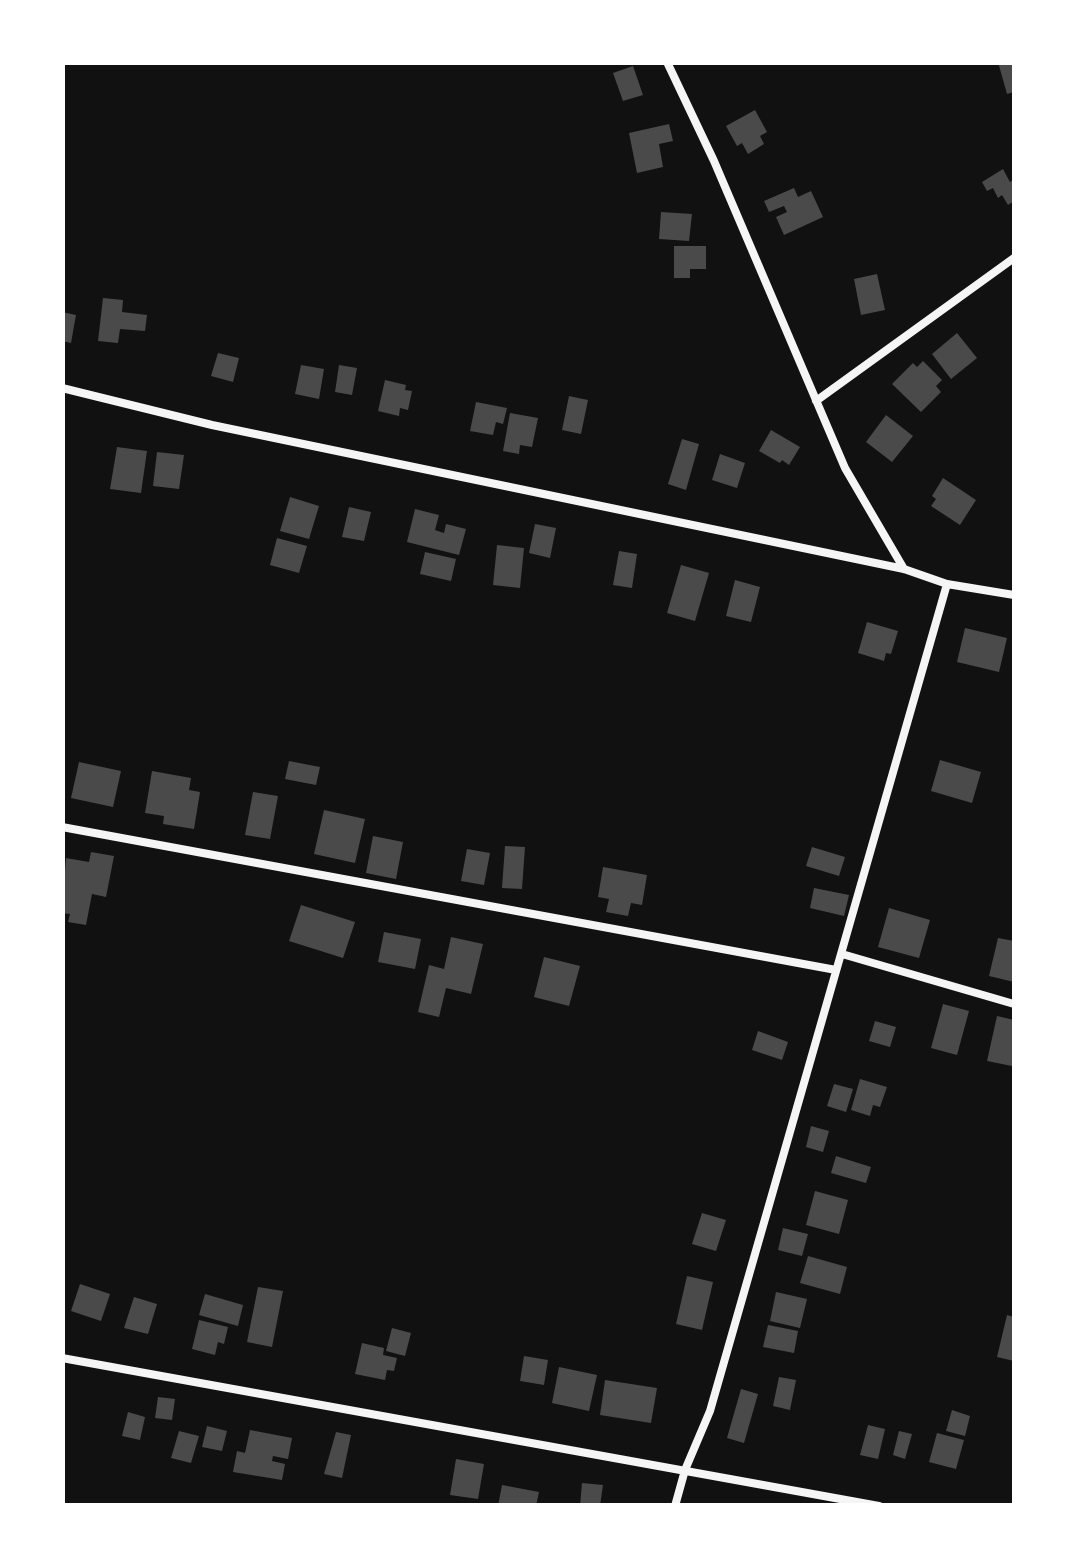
<!DOCTYPE html>
<style>
body{margin:0}
#map{position:relative;width:1077px;height:1568px;overflow:hidden;background:#111;font-family:Inter,sans-serif}
canvas{display:block}
.frame{position:absolute;inset:0;border:65px solid #fff;pointer-events:none}
</style>
<div id="map">
<canvas width="1077" height="1568"></canvas>
<div class="frame"></div>
</div>
<script>
const ctx = document.querySelector('canvas').getContext('2d');
ctx.lineJoin = 'round';
function fillPath(path, color) { ctx.fillStyle = color; ctx.fill(path, 'evenodd'); }
const shape = rows => new Path2D(rows.map(r => 'M' + r).join(''));
function trace(path, color, width, dash) { ctx.strokeStyle = color; ctx.lineWidth = width; ctx.lineCap = dash ? 'butt' : 'round'; ctx.setLineDash(dash || []); ctx.stroke(path); }
fillPath(shape([
 [998,62,1014,62,1014,92,1007,94],
 [633,66,643,95,623,101,613,73],
 [755,110,767,132,760,136,764,144,748,154,742,143,737,146,726,126],
 [669,124,673,141,659,144,663,167,637,173,629,133],
 [1003,169,1010,182,1014,179,1014,201,1008,205,1002,195,998,198,993,188,987,191,982,182],
 [794,188,798,197,811,191,823,217,784,235,776,217,787,212,784,206,769,212,764,201],
 [661,212,692,214,689,241,659,239],
 [674,246,706,246,706,269,690,269,690,278,674,278],
 [877,274,885,310,861,315,854,279],
 [103,298,123,300,122,312,147,315,145,331,120,329,118,343,98,341],
 [62,312,76,315,71,343,62,341],
 [957,333,977,358,951,379,932,354],
 [218,353,239,358,233,382,211,376],
 [923,361,942,380,936,386,941,392,921,412,892,384,913,363,917,367],
 [301,365,324,369,319,399,295,394],
 [339,365,357,368,352,395,335,392],
 [385,380,406,385,405,390,412,391,408,410,400,408,399,416,378,411],
 [569,396,588,400,581,434,562,430],
 [476,402,507,408,503,424,496,422,493,435,470,431],
 [510,413,538,418,532,447,520,445,519,454,503,451],
 [886,415,913,436,892,462,866,442],
 [771,430,800,447,789,465,782,460,780,463,759,451],
 [682,439,699,444,686,490,668,484],
 [117,447,147,451,141,493,110,489],
 [157,452,184,455,179,489,153,486],
 [720,454,745,463,737,488,712,480],
 [943,478,976,500,960,525,931,506,936,499,932,496],
 [290,497,319,506,309,539,280,531],
 [349,507,371,512,364,541,342,537],
 [415,509,439,515,435,530,444,533,446,524,466,529,459,555,407,542],
 [535,524,556,528,550,558,529,553],
 [277,538,307,546,299,573,270,565],
 [497,545,524,548,520,588,493,585],
 [619,551,637,554,632,588,613,585],
 [425,552,456,559,451,581,420,574],
 [681,565,709,573,695,621,667,613],
 [735,580,760,587,751,622,726,616],
 [867,622,898,631,891,654,886,653,884,661,858,653],
 [965,628,1007,638,999,672,957,662],
 [940,760,981,772,972,803,931,791],
 [289,761,320,767,316,785,285,779],
 [79,762,121,771,113,807,71,798],
 [152,771,191,778,189,790,200,792,194,829,163,824,164,816,145,813],
 [253,792,278,796,270,839,245,835],
 [324,810,365,819,355,863,314,854],
 [373,836,403,842,396,879,366,873],
 [505,846,525,847,522,889,502,888],
 [812,847,845,857,839,876,806,866],
 [467,849,490,853,484,885,461,881],
 [91,852,114,856,106,897,92,894,86,925,68,922,70,914,62,913,66,858,89,862],
 [603,867,647,875,642,905,631,903,628,916,606,912,609,899,598,897],
 [814,888,849,895,844,916,810,908],
 [301,905,355,922,343,958,289,941],
 [889,908,930,920,919,958,878,947],
 [384,932,421,939,415,969,378,962],
 [451,937,483,944,471,994,446,988,439,1017,418,1012,429,965,444,969],
 [998,938,1014,941,1014,982,989,976],
 [544,957,580,966,569,1006,534,997],
 [943,1004,969,1011,957,1055,931,1048],
 [997,1016,1014,1020,1012,1066,987,1061],
 [875,1021,896,1027,890,1047,869,1041],
 [758,1031,788,1042,782,1060,752,1050],
 [860,1079,887,1087,880,1107,873,1105,870,1116,851,1110],
 [834,1084,853,1089,846,1112,827,1106],
 [811,1126,829,1131,823,1152,806,1147],
 [836,1156,871,1167,866,1183,831,1173],
 [815,1191,848,1200,839,1234,806,1225],
 [702,1213,726,1220,716,1251,692,1244],
 [783,1228,808,1234,802,1256,778,1250],
 [808,1256,847,1267,840,1294,800,1283],
 [687,1276,713,1282,702,1330,676,1324],
 [80,1284,110,1294,101,1321,71,1311],
 [258,1287,283,1291,272,1347,247,1342],
 [776,1292,807,1299,800,1328,770,1321],
 [205,1294,243,1305,238,1326,199,1315],
 [134,1297,157,1304,148,1334,124,1328],
 [1007,1315,1014,1317,1014,1361,997,1357],
 [199,1320,228,1327,224,1344,218,1342,215,1355,192,1349],
 [768,1325,798,1331,794,1353,763,1347],
 [392,1328,411,1333,405,1356,386,1351],
 [362,1343,384,1348,383,1355,397,1358,394,1371,387,1370,385,1380,355,1374],
 [524,1356,548,1360,544,1385,520,1381],
 [559,1367,597,1375,589,1411,552,1403],
 [779,1377,796,1380,790,1410,773,1406],
 [605,1380,657,1388,651,1423,600,1415],
 [741,1389,758,1394,744,1443,727,1438],
 [158,1397,175,1399,172,1420,155,1418],
 [952,1410,970,1416,965,1436,946,1431],
 [128,1412,145,1417,140,1440,122,1436],
 [868,1425,885,1429,878,1459,860,1455],
 [207,1426,227,1431,222,1451,202,1447],
 [250,1430,292,1438,288,1459,273,1456,272,1461,285,1464,282,1480,233,1472,237,1451,245,1453],
 [179,1431,199,1436,191,1463,171,1458],
 [899,1431,912,1434,905,1459,893,1455],
 [336,1432,351,1435,342,1478,324,1474],
 [937,1433,964,1440,956,1469,929,1462],
 [456,1459,484,1464,478,1499,450,1495],
 [582,1483,603,1485,600,1506,580,1506],
 [502,1485,539,1492,536,1506,498,1506]
]), '#4a4a4a');
trace(shape([
 [667,62,714,161,845,468,904,569],
 [62,388,212,425,904,569,947,584,1014,595],
 [816,401,1014,258],
 [62,827,836,970],
 [842,954,1014,1004],
 [62,1358,879,1506],
 [675,1506,685,1470,710,1411,947,584]
]), '#f5f5f5', 8);
</script>
